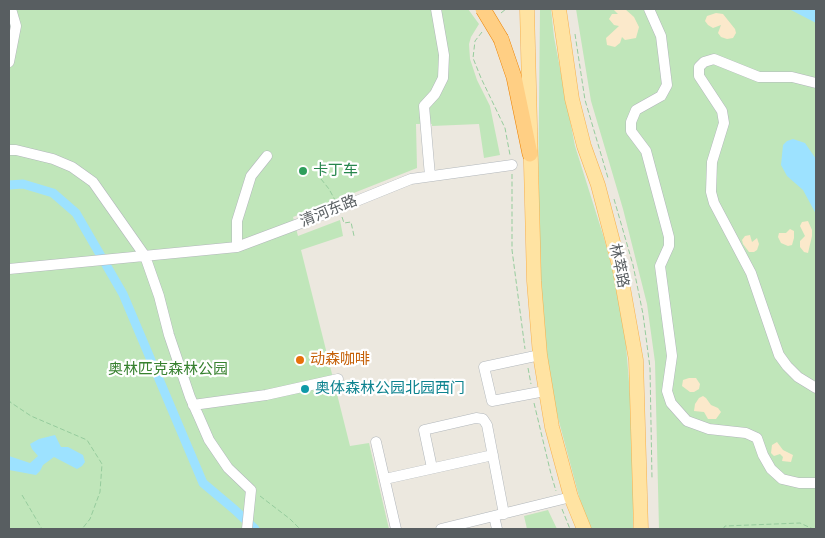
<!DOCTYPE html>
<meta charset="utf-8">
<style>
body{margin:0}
#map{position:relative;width:825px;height:538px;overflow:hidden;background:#ece8df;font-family:Jost,sans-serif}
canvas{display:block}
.frame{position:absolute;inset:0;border:10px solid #585e61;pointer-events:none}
</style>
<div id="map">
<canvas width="825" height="538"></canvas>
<div class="frame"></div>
</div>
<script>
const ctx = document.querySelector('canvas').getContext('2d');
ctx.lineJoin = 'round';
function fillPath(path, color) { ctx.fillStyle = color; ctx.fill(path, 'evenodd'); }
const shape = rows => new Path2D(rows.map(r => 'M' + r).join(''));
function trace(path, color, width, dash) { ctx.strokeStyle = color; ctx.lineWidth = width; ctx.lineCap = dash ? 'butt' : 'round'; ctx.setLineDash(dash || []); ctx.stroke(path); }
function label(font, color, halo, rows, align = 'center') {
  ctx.font = font + ' Jost,"Noto Sans SC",sans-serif'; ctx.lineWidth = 4.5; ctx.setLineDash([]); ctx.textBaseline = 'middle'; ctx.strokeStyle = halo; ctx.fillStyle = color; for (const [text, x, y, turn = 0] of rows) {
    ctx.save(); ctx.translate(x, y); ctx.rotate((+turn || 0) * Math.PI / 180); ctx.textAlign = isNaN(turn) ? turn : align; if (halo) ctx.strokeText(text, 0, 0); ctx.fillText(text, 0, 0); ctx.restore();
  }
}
fillPath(shape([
 [9,9,468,9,479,24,471,37,469,44,470,59,477,80,490,106,500,155,484,158,479,124,432,126,432,124,416,124,417,168,293,217,298,236,340,220,343,236,301,250,350,446,369,443,389,529,9,529],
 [540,9,551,9,554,37,575,146,604,238,614,275,625,333,633,431,633,529,591,529,581,504,553,399,541,310,538,209],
 [576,9,816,9,816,529,659,529,655,362,647,304,623,209,591,101],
 [548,510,557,529,527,529,524,516]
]), '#c0e6ba');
fillPath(shape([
 [613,9,625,9,634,17,639,27,636,38,625,40,622,37,620,43,615,47,607,45,606,38,619,26,614,25,609,19,612,14,618,14],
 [716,13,723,14,735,29,736,33,733,38,727,39,721,37,718,33,721,25,713,28,708,25,705,21,707,16],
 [808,221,812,230,812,236,808,253,804,252,800,247,800,241,805,236,800,226,802,222],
 [790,229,794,231,794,238,792,245,788,246,781,243,778,237,779,233,786,233],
 [750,235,752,242,757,238,759,244,757,250,754,252,749,252,743,244,742,240,745,236],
 [689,378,696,378,700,384,699,389,694,392,690,392,682,386,683,380],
 [703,396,706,398,711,405,718,408,721,412,716,419,708,419,704,412,694,411,695,404,699,398],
 [777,442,783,450,793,455,791,462,782,461,783,457,780,454,774,456,771,453,772,445]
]), '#fbe9cb');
fillPath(shape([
 [789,9,816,9,816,23],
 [793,139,805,143,816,159,816,214,803,190,787,176,781,165,783,145,787,141],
 [55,435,61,447,68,447,83,455,85,462,82,466,77,469,54,457,43,465,40,471,36,475,9,470,9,456,30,463,38,456,32,449,30,444,39,439]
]), '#9de2ff');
trace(shape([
 [9,185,23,184,53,193,76,213,123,294,203,483,235,510,255,529]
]), '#9de2ff', 9);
const minor = shape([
 [649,9,661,36,667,85,661,96,636,110,631,122,631,131,646,151,669,237,669,246,660,266,672,356,667,391,671,403,687,421,709,429,746,433,757,438,763,455,771,469,782,479,799,483,816,483],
 [9,62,16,26,11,9],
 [816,83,792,77,759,77,714,59,704,62,699,67,699,76,722,111,724,123,712,162,711,192,714,203,751,273,779,355,787,366,798,377,816,388],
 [9,150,16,150,53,159,72,167,93,182,145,256,159,296,169,335,190,397,199,417,209,440,228,468,251,490,247,529],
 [430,176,424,106,435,94,443,78,444,55,436,9],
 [237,247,237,221,251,176,267,156],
 [9,269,237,247,317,217,411,179,512,165],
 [540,355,484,367,492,401,545,391],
 [193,405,266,395,338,379],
 [376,442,396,529],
 [432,468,424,430,476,418,483,419,487,425,504,514],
 [385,479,493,455],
 [494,516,497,529],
 [441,529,571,497]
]);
const major = shape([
 [527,9,534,281,540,355,552,427,571,497,584,529],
 [559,9,572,99,584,146,598,185,619,265,636,360,641,529]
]);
const highway = shape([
 [501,39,514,77,530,154]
]);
trace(minor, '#b2b7bb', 11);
trace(major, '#f7b04e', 15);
trace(highway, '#ec8100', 16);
trace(shape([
 [501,13,506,9],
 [482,32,475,41,473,58,481,78,505,128,510,155],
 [575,34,585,100,608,178],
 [512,174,512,250,525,349],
 [321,179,329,189,335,200],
 [614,199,633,265,643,314,650,368,652,479],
 [342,217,344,223,351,222,354,236],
 [528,368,531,384],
 [9,399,10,402,31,416,87,440,102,464,100,492,90,519,82,529],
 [534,403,551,474,556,491],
 [22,495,42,529],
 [260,496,290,519,300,529],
 [562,509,570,529],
 [723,529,725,526,800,523,813,529]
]), '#96cc9d', 1, [5, 2.5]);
trace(minor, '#fff', 10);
trace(major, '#ffe3a2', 14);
trace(highway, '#ffcf84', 15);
const highwayBridge = shape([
 [483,9,501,39]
]);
trace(highwayBridge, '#ec8100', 16, []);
trace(highwayBridge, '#ffcf84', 15);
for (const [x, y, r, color] of [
 [303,171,5,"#2e9e5b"],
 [300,360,5,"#e8710a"],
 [305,389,5,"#0f9aa8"]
]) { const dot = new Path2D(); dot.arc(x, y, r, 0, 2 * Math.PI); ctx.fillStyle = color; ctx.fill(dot); trace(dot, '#fff', 2); }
label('15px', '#27864d', '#fff', [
 ["卡丁车",313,171]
], 'left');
label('15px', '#585e61', '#fff', [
 ["清河东路",329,212,-22],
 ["林萃路",618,266,78]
]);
label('15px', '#c56008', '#fff', [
 ["动森咖啡",310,360]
], 'left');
label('15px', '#37812f', '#fff', [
 ["奥林匹克森林公园",168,370]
]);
label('15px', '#0d838f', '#fff', [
 ["奥体森林公园北园西门",315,389]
], 'left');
</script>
